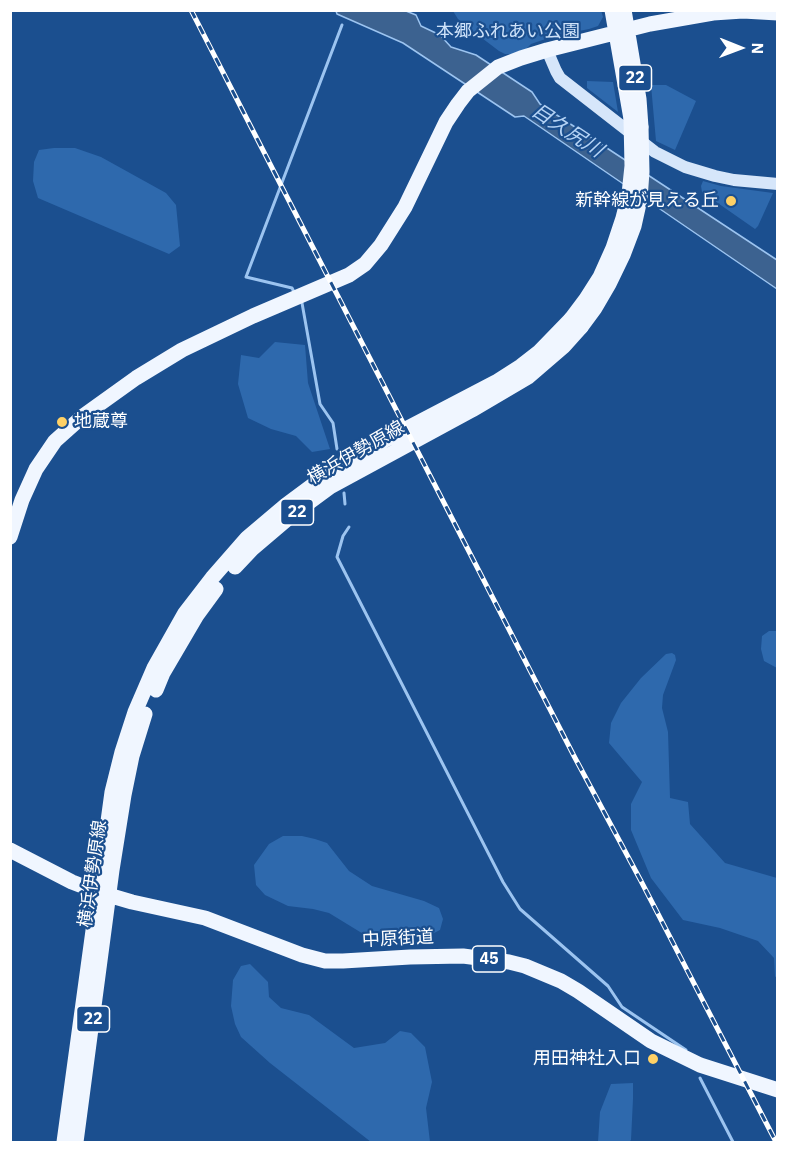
<!DOCTYPE html>
<meta charset="utf-8">
<style>
body{margin:0}
#map{position:relative;width:788px;height:1153px;overflow:hidden;background:#1b4f8f;font-family:"IBM Plex Sans",sans-serif}
canvas{display:block}
.frame{position:absolute;inset:0;border:12px solid #fff;pointer-events:none}
.north{position:absolute;left:710px;top:18px;width:60px;height:60px;-webkit-text-stroke:4px #1b4f8f;paint-order:stroke;rotate:91deg;font-size:16px;font-weight:700;line-height:24px;text-align:center;color:#fff}
.north::after{content:'';display:block;margin:auto;width:21px;height:27px;background:#fff;clip-path:polygon(50% 0,100% 100%,50% 72%,0 100%)}
</style>
<div id="map">
<canvas width="788" height="1153"></canvas>
<div class="frame"></div>
<div class="north">N</div>
</div>
<script>
const ctx = document.querySelector('canvas').getContext('2d');
ctx.lineJoin = 'round';
function fillPath(path, color) { ctx.fillStyle = color; ctx.fill(path, 'evenodd'); }
const shape = rows => new Path2D(rows.map(r => 'M' + r).join(''));
function trace(path, color, width, dash) { ctx.strokeStyle = color; ctx.lineWidth = width; ctx.lineCap = dash ? 'butt' : 'round'; ctx.setLineDash(dash || []); ctx.stroke(path); }
function label(font, color, halo, rows, align = 'center') {
  ctx.font = font + ' "IBM Plex Sans","Noto Sans JP",sans-serif'; ctx.lineWidth = 4.5; ctx.setLineDash([]); ctx.textBaseline = 'middle'; ctx.strokeStyle = halo; ctx.fillStyle = color; for (const [text, x, y, turn = 0] of rows) {
    ctx.save(); ctx.translate(x, y); ctx.rotate((+turn || 0) * Math.PI / 180); ctx.textAlign = isNaN(turn) ? turn : align; if (halo) ctx.strokeText(text, 0, 0); ctx.fillText(text, 0, 0); ctx.restore();
  }
}
fillPath(shape([
 [601,10,603,17,598,26,589,29,554,36,531,44,525,50,512,54,505,54,499,51,470,29,458,19,453,11],
 [587,81,613,82,618,112,587,88],
 [651,85,666,85,696,101,675,150,656,141],
 [54,148,75,148,101,157,166,193,176,205,180,246,169,254,38,198,33,181,34,162,39,150],
 [703,181,721,186,773,193,758,226,755,229,702,192,701,186],
 [275,342,305,345,308,383,330,449,312,452,296,436,271,429,248,418,238,384,241,355,259,358],
 [769,631,777,631,777,668,764,661,761,649,762,636],
 [672,653,675,655,676,660,663,695,662,708,668,732,670,798,688,802,690,824,725,863,777,878,777,976,775,977,774,958,758,941,720,928,683,920,651,878,631,830,631,804,642,782,609,743,611,723,621,703,641,678,666,654],
 [283,836,302,836,315,839,327,843,349,871,372,886,424,901,439,908,443,919,440,930,428,936,394,938,365,935,329,913,313,909,288,906,265,895,256,885,254,865,269,844],
 [250,964,268,982,269,997,281,1008,309,1015,354,1048,385,1043,400,1031,411,1033,425,1047,432,1082,426,1108,430,1142,371,1142,270,1063,241,1037,235,1024,231,1006,233,980,241,966],
 [633,1083,633,1099,631,1140,629,1142,598,1142,600,1112,611,1084]
]), '#2e69ad');
const water = shape([
 [336,11,406,11,416,15,421,26,440,35,451,47,476,55,532,92,540,104,777,260,777,289,524,116,515,117,403,43,337,14,336,11]
]);
fillPath(water, '#3c6290');
trace(water, '#9cc4f0', 1.5);
trace(shape([
 [294,292,292,288,246,277,342,25],
 [302,303,320,404,333,423,337,449],
 [344,493,345,504],
 [349,527,343,536,337,557,503,882,520,909,608,986,622,1007,686,1050],
 [700,1078,733,1142]
]), '#9cc4f0', 3);
trace(shape([
 [547,50,556,71,560,78,655,152,685,167,715,176,734,180,778,184]
]), '#d6e6fa', 12);
trace(shape([
 [612,10,631,119],
 [624,10,639,99,641,127],
 [10,537,22,500,36,469,55,441,83,416,136,378,182,350,253,316,349,275,365,264,381,245,405,207,446,122,458,104,468,91,498,67,521,58,547,50,650,24,713,13,743,11,778,13],
 [235,567,252,549,292,515,330,487,472,410,528,377,564,346,581,327],
 [156,690,163,673,197,615,216,589],
 [10,850,72,882,98,892,132,902,205,918,302,955,325,961,343,961,410,957,463,956,509,962,525,966,561,981,578,991,651,1041,700,1065,778,1090],
 [64,1142,112,792,122,752,135,712,154,668,185,613,212,578,247,538,286,505,325,476,385,440,496,382,521,366,539,352,571,319],
 [76,1142,112,870,124,795,132,756,145,714]
]), '#f0f6ff', 15);
const rail = shape([
 [191,10,574,756,641,881,776,1142]
]);
trace(rail, '#fff', 5);
trace(rail, '#1b4f8f', 3, [9]);
trace(shape([
 [571,319,586,299,600,277,613,248,623,218,629,194,632,166,631,119],
 [581,327,595,308,609,284,623,255,634,226,640,199,642,172,641,127]
]), '#f0f6ff', 15);
for (const [x, y, r, color] of [
 [731,201,6,"#ffd166"],
 [62,422,6,"#ffd166"],
 [653,1059,6,"#ffd166"]
]) { const dot = new Path2D(); dot.arc(x, y, r, 0, 2 * Math.PI); ctx.fillStyle = color; ctx.fill(dot); trace(dot, '#1b4f8f', 2); }
for (const [x, y, w] of [
 [635,78,33],
 [297,512,33],
 [489,959,33],
 [93,1019,33]
]) { const box = new Path2D(); box.roundRect(x - w / 2, y - 13, w, 26, 4.5); ctx.fillStyle = '#1b4f8f'; ctx.fill(box); trace(box, '#fff', 1.5); }
label('bold 16px', '#fff', null, [
 ["22",635,78],
 ["22",297,512],
 ["45",489,959],
 ["22",93,1019]
]);
label('18px', '#cfe3fa', '#1b4f8f', [
 ["本郷ふれあい公園",508,32]
]);
label('18px', '#fff', '#1b4f8f', [
 ["新幹線が見える丘",719,201],
 ["地蔵尊",74,422,"left"],
 ["用田神社入口",641,1059]
], 'right');
label('18px', '#fff', '#1b4f8f', [
 ["横浜伊勢原線",356,453,-30],
 ["横浜伊勢原線",93,874,-82],
 ["中原街道",398,939,-3]
]);
label('italic 20px', '#b5d3f5', '#1b4f8f', [
 ["目久尻川",567,131,33]
]);
</script>
